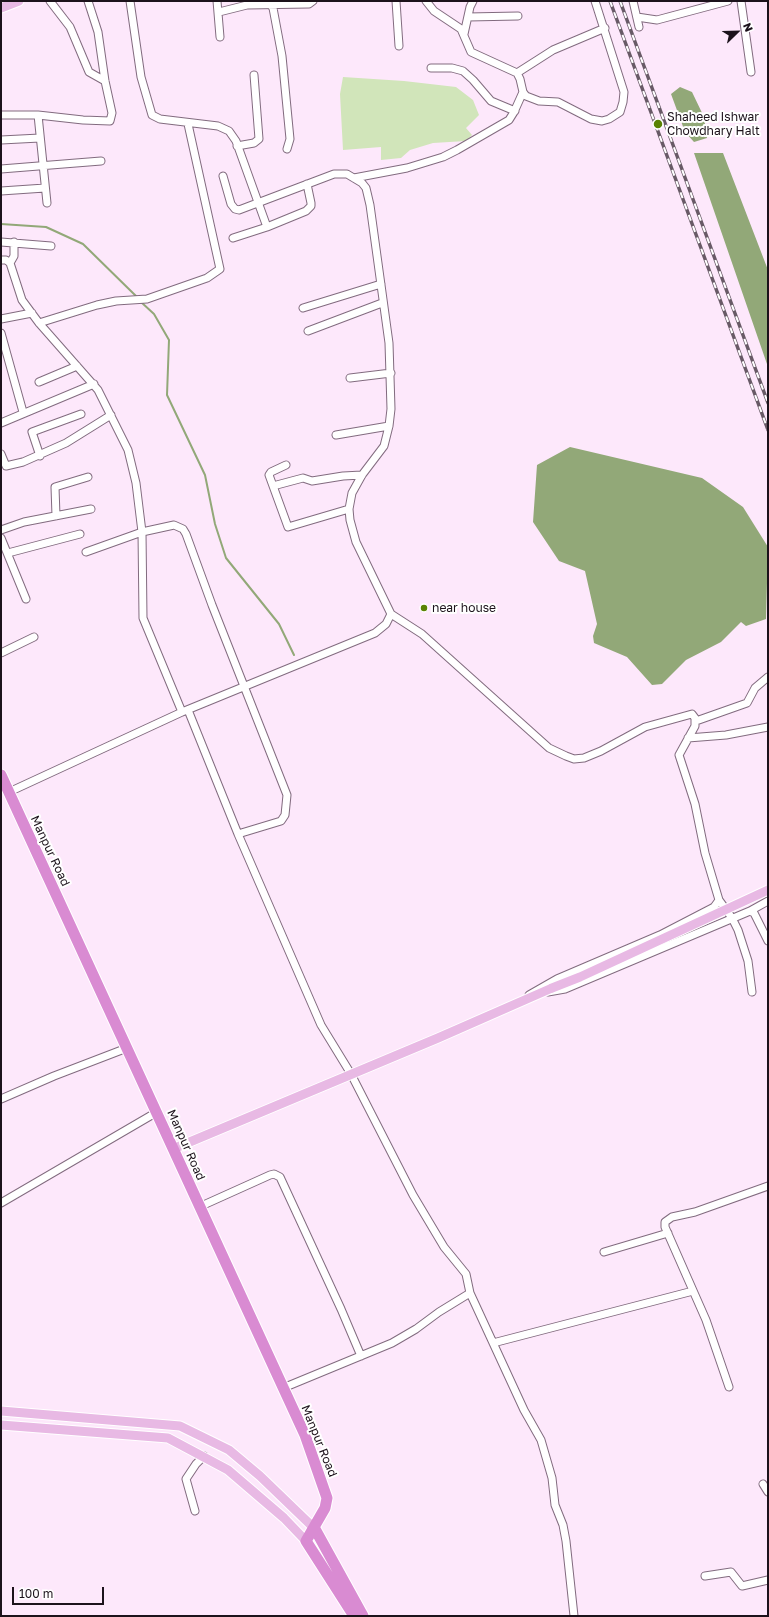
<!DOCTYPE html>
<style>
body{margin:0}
#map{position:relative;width:769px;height:1617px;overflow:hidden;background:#fde8fb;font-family:"Golos Text",sans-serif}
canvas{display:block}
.frame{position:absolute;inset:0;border:2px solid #1c121b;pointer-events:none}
.north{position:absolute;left:717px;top:12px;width:40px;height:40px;-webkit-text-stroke:3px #fff;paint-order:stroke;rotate:67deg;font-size:11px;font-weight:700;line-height:16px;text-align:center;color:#1c121b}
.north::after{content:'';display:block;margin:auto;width:14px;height:18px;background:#1c121b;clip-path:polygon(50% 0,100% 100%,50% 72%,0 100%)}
.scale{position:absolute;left:12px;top:1587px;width:92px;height:18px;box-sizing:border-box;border:2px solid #1c121b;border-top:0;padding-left:5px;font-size:12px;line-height:14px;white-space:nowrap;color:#1c121b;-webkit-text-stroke:3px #fff;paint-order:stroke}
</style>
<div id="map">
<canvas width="769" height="1617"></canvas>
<div class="frame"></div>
<div class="north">N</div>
<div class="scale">100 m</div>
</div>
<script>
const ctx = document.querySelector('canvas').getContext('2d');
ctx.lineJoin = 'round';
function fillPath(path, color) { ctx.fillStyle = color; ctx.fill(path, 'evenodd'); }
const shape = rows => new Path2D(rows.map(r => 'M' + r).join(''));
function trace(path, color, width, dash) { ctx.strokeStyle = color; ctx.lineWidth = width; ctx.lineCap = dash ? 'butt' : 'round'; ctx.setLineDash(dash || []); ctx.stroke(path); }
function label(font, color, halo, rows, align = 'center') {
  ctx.font = font + ' "Golos Text",sans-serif'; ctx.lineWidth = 4; ctx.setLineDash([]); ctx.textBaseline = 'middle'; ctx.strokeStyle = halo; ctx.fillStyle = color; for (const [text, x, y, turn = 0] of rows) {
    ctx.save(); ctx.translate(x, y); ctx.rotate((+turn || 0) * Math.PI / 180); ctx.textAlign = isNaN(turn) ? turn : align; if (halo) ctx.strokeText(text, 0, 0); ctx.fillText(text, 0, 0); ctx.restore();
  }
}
fillPath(shape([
 [343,77,404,81,456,87,473,100,479,115,466,128,472,135,466,141,433,143,410,150,401,158,381,160,381,147,343,150,340,94]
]), '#d1e5ba');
fillPath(shape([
 [680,87,692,92,704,117,707,138,694,142,685,132,671,94],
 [694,153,723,153,768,270,768,367],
 [570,447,702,478,743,507,768,547,766,619,746,626,741,622,721,642,686,660,662,684,652,685,627,657,594,643,593,636,597,624,585,571,559,561,533,522,537,465]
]), '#92a878');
trace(shape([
 [1,224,46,227,83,244,137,297],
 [141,302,154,314,169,340,167,395,205,475,215,524,226,558,279,624,294,655]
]), '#92a878', 2);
const minor = shape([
 [50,1,70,27,89,72,105,81],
 [130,1,141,77,152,115,160,119,218,126,229,131,236,141,267,227],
 [217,1,220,37],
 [267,1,273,8,282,56,290,139,287,149],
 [396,1,399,46],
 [426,1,434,11,461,29,471,52,517,73,520,79,523,92,526,96,539,101,558,102,591,119,602,121,609,119,620,112,623,102,624,92,595,1],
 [633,1,639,27],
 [741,1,751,72],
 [219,12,247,5,309,4,313,1],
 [468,17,518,16],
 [637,17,657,20,728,1],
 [464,34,470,7,473,1],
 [431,68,452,68,463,71,473,80,491,101,515,111],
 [517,73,553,50,605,28],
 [1,115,38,115,83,120,110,121,112,113,105,81,98,32,88,1],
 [38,115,47,203],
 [1,140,40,138],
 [237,146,254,143,259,139,254,75],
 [1,169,101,161],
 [354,178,407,168,443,157,457,150,509,120,514,112,523,92],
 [1,191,45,188],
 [233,238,267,227,306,211,311,206,311,203,307,184],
 [1,242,51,246],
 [1,260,6,260,10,263,22,300,39,323,98,390,128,450,136,483,142,532,143,618,182,712],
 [10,263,14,256,14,242],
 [303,308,381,284],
 [1,319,32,313],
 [39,323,97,305,116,301,147,299,207,278,220,269,188,124],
 [308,331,382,303],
 [1,333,23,412],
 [350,378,391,373],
 [39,382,77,366],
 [1,423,94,384],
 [336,435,389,426],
 [1,454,6,466,23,462,66,443,111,415],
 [40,456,32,432,81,414],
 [286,465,271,472,269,475,288,527,349,509],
 [273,486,303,478,312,481,343,476,362,475],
 [56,516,55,487,88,477],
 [1,530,24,522,91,509],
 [1,538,26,599],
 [86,552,142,532,174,525,183,529,186,534,212,605,287,795,285,815,281,821,238,834],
 [8,553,80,534],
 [391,614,422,634,549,748,566,756,574,759,584,758,601,751,645,727,692,714,695,718,695,726,679,755,695,804,705,853,719,900,714,907,660,935,557,979,529,995],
 [1,653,34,637],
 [188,710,238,834,321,1025,351,1074,413,1195,444,1247,466,1274,470,1293,524,1410,541,1440,552,1478,555,1505,563,1525,566,1541,574,1616],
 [696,721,747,703,755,688,768,677],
 [688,738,726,735,768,727],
 [9,792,182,712,375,633,386,624,391,614,356,542,350,520,349,509,352,493,362,475,384,446,389,426,391,409,389,343,370,205,366,188,362,183,347,174,334,174,239,210,235,209,231,204,223,176],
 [719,900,732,918,738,930,748,961,752,992],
 [750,911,768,901],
 [548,992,565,989,750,911,754,913,768,941],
 [1,1099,54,1076,127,1048],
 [1,1203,157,1112],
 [199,1207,270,1175,274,1174,280,1177,341,1309,361,1356],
 [604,1252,668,1233],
 [493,1343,693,1291],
 [729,1387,706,1320,665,1227,665,1222,672,1217,695,1212,768,1186],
 [283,1388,392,1343,416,1329,439,1312,470,1293],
 [763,1484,768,1492],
 [195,1511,186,1479,196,1464,204,1456],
 [705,1576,731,1572,742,1586,768,1580]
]);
const major = shape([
 [1,8,19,1],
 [173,1149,438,1038,552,988],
 [1,1411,180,1426,229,1450,260,1476,315,1529],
 [1,1425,168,1438,228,1470,284,1518,306,1541]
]);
const highway = shape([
 [1,775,305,1435,327,1498,325,1508,306,1541,354,1616],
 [315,1529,363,1616]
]);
trace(minor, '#826b7f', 9);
trace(major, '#fff', 11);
trace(highway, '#fff', 13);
trace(minor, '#fff', 7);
trace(major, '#e8b9e4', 9);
trace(highway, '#d98bd2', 11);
const rail = shape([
 [610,1,768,430],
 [620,1,768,403]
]);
trace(rail, '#685a66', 3.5);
trace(rail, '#fff', 2, [6]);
const majorBridge = shape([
 [552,988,580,977,768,890]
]);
trace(majorBridge, '#fff', 11, []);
trace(majorBridge, '#e8b9e4', 9);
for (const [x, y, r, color] of [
 [658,124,5,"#5a8203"],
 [424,608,4,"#5a8203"]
]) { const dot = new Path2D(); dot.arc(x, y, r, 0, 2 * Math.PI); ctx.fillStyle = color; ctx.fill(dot); trace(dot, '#fff', 1.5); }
label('12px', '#1c121b', '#fff', [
 ["Shaheed Ishwar",667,117],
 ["Chowdhary Halt",667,131],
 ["near house",432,608]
], 'left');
label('12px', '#1c121b', '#fff', [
 ["Manpur Road",50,851,65],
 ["Manpur Road",186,1145,66],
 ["Manpur Road",319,1441,68]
]);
</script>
